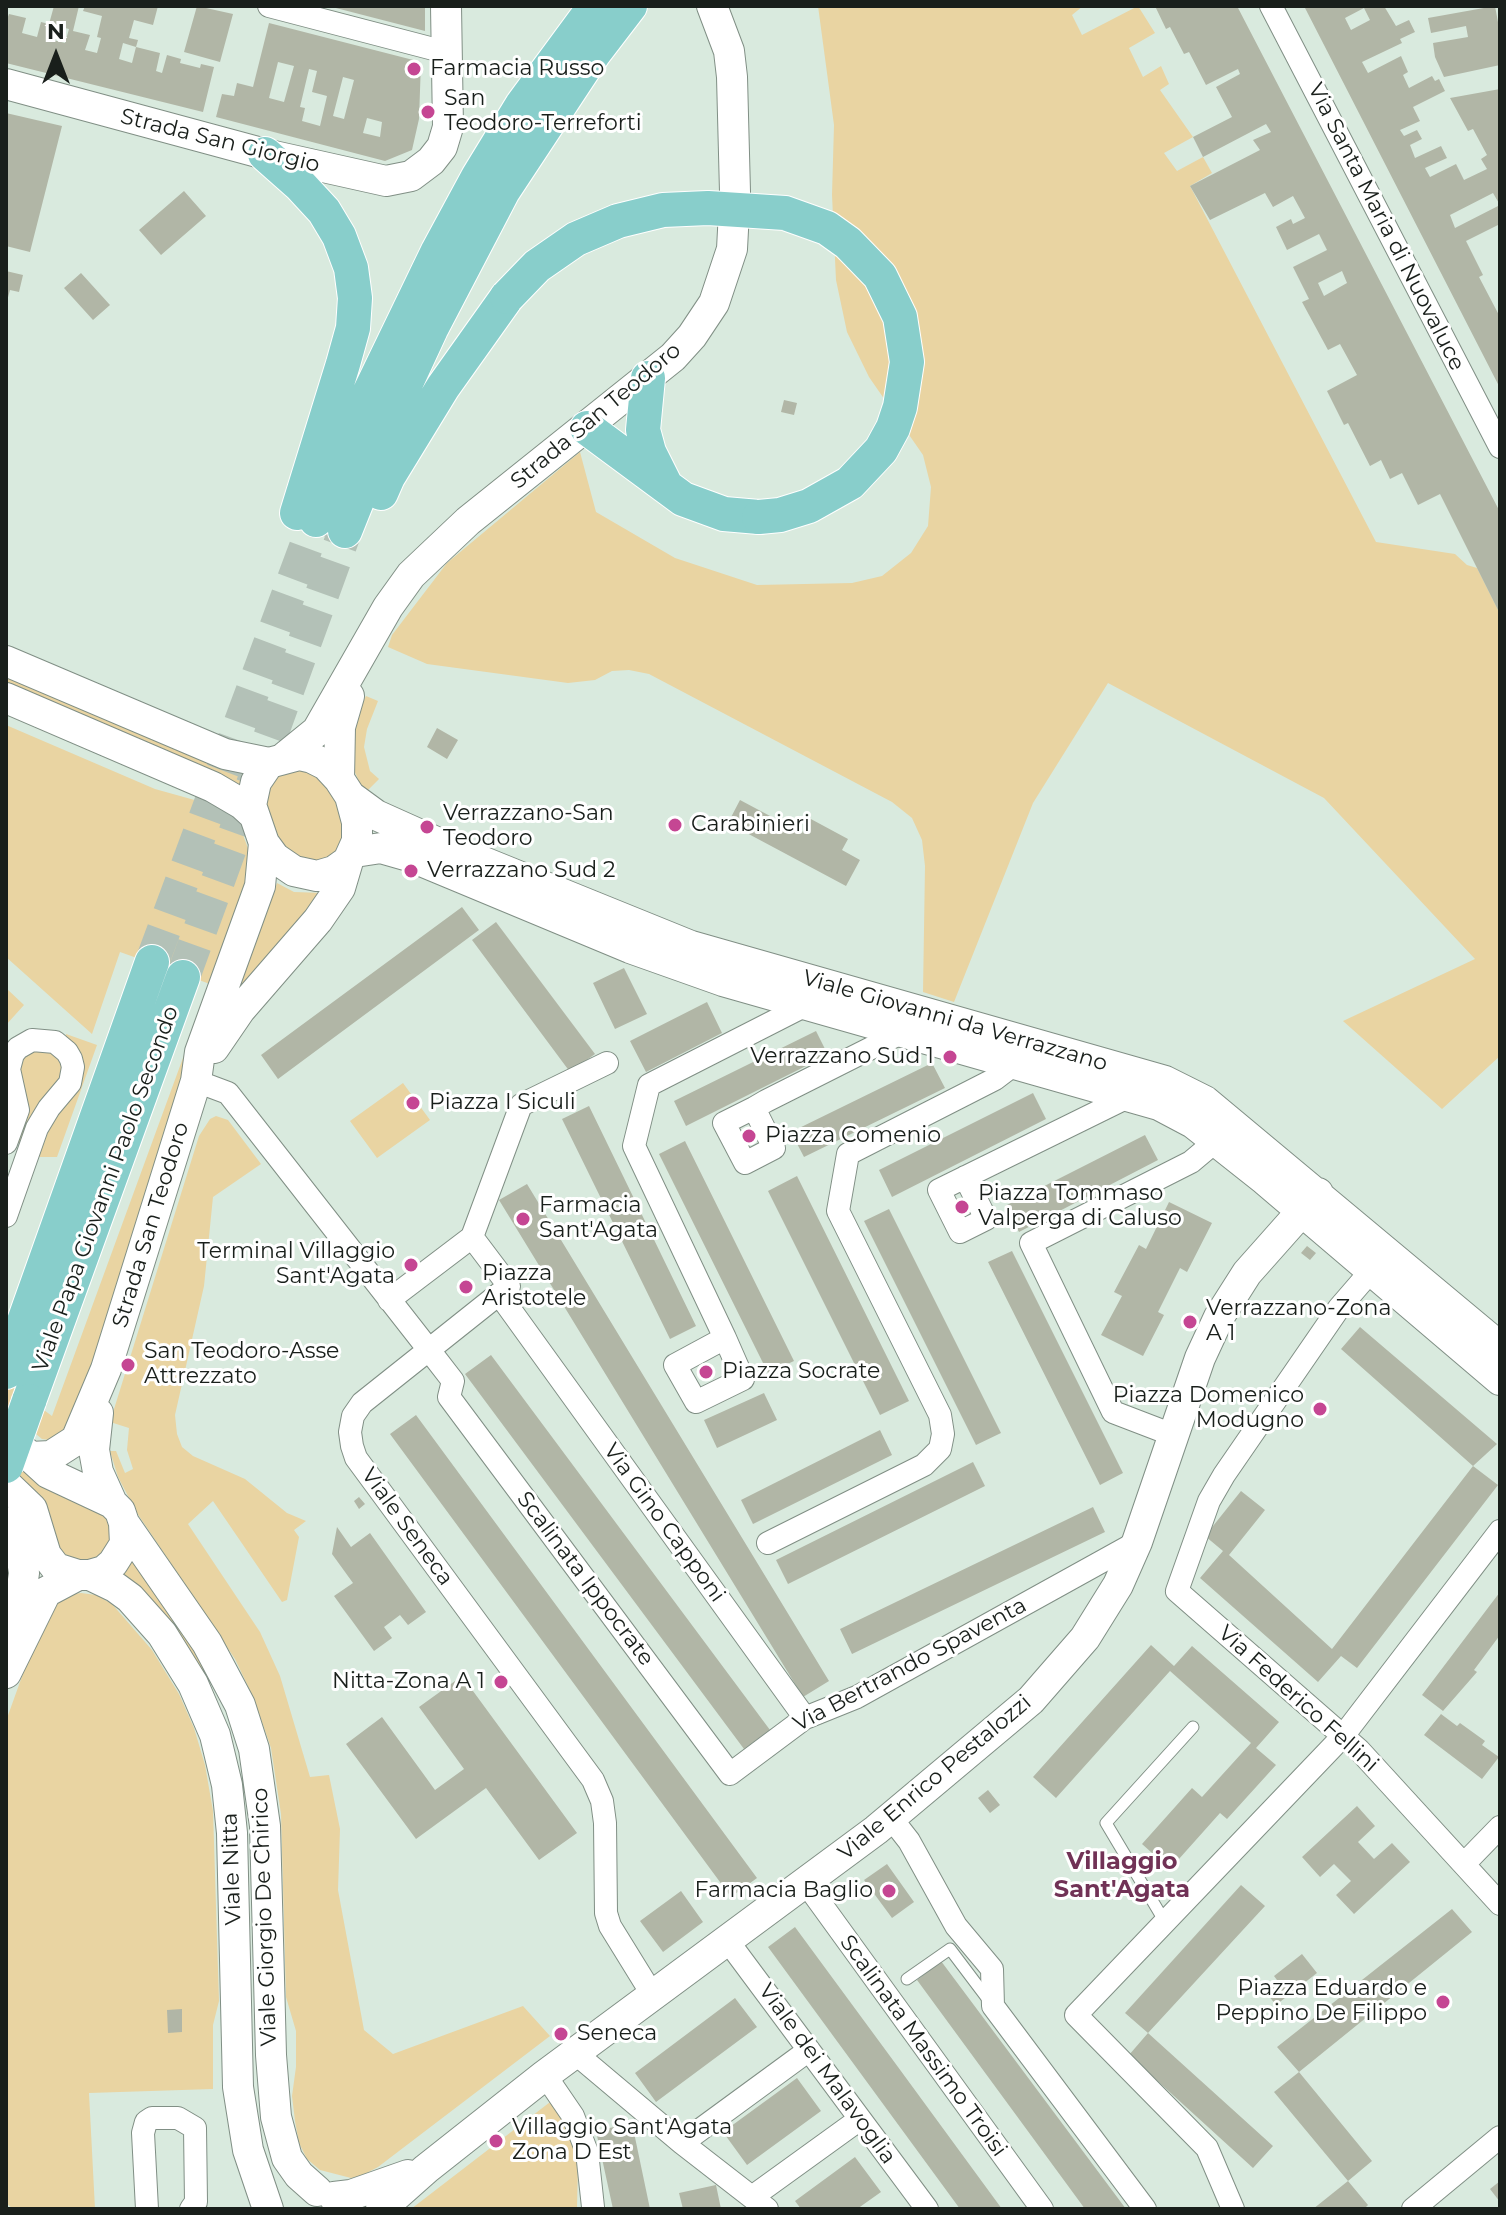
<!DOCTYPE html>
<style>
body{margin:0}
#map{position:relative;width:1506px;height:2215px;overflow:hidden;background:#d9eade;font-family:Montserrat,sans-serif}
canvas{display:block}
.frame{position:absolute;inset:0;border:8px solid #191f1b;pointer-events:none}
.north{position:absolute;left:16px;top:16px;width:80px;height:80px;-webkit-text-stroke:6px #fff;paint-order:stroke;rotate:0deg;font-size:22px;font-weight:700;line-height:32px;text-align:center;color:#191f1b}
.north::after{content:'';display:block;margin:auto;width:28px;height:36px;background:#191f1b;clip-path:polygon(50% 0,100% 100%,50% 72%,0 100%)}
</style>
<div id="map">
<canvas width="1506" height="2215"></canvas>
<div class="frame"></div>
<div class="north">N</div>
</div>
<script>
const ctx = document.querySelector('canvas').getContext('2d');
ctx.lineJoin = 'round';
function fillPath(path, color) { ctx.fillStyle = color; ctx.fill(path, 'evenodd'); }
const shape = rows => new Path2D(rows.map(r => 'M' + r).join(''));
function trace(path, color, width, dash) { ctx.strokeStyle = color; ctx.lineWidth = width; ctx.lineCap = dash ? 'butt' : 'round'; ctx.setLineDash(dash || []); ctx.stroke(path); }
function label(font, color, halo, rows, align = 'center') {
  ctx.font = font + ' Montserrat,sans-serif'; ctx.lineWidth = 6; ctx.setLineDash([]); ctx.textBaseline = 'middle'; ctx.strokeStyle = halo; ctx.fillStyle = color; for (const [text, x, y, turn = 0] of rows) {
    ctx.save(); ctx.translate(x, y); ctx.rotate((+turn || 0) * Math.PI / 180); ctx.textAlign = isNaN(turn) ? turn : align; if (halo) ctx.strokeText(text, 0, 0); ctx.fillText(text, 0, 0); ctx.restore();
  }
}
fillPath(shape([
 [818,6,1083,6,1072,15,1082,35,1138,6,1155,33,1129,48,1143,77,1161,66,1169,84,1160,90,1193,137,1164,153,1177,171,1203,157,1212,173,1190,186,1376,542,1455,554,1467,565,1477,568,1500,614,1500,1056,1442,1109,1343,1021,1475,959,1324,798,1108,683,1033,803,954,1002,923,992,925,866,922,840,912,818,892,802,649,674,629,670,612,671,595,680,568,683,427,664,388,647,392,635,447,563,580,452,596,512,675,558,757,585,852,583,882,576,911,553,928,526,931,487,923,455,869,377,847,332,836,280,832,195,834,125],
 [6,673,248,771,241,789,6,686],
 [366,696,378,701,367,729,364,747,370,771,379,779,367,791,361,786,353,768,354,719],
 [6,725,155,789,216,806,239,824,249,851,251,888,166,1125,74,1425,49,1440,42,1439,6,1409,6,1382,52,1416,210,984,120,952,92,1034,6,957],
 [307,769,326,782,344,817,346,828,340,848,323,863,294,859,280,842,265,809,265,794,281,772],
 [277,883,294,892,324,893,235,995],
 [6,988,24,1005,6,1025],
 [66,1034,97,1045,57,1157,39,1157,48,1132,61,1110],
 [38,1048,58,1055,64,1070,23,1144,16,1142,18,1077,23,1056],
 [403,1083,430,1120,377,1158,350,1121],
 [216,1116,228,1120,261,1164,213,1197,204,1286,175,1415,177,1434,182,1447,193,1456,245,1479,287,1513,306,1521,294,1530,299,1537,287,1600,282,1602,213,1501,188,1524,260,1632,280,1676,310,1777,329,1775,340,1829,338,1890,364,2030,393,2054,523,2006,550,2036,378,2167,361,2176,351,2178,320,2170,307,2159,299,2143,295,2121,292,2096,296,2067,296,2031,286,1997,281,1814,271,1748,254,1699,235,1659,137,1513,118,1477,110,1451,116,1451,125,1473,133,1469,127,1450,129,1428,110,1422,199,1136,210,1119],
 [6,1451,100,1509,113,1527,108,1552,88,1563,65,1557,6,1468],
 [132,1556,204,1664,205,1670,202,1674,116,1578],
 [81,1593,96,1595,112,1604,152,1650,179,1694,194,1728,205,1765,213,1811,219,2001,213,2025,213,2089,89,2093,95,2209,13,2209,6,2203,6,2146,8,2144,6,2142,6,1721,39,1629,57,1601,68,1595],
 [554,2099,574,2137,578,2165,577,2208,411,2209]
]), '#e9d4a2');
fillPath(shape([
 [54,6,79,6,73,31,90,35,85,50,97,53,101,38,97,37,102,16,83,11,85,6,158,6,153,25,134,20,129,38,138,40,136,47,123,43,119,59,132,63,136,47,160,53,156,71,162,73,167,55,181,59,180,63,200,68,201,64,214,67,203,112,6,63,6,22,9,14,26,18,22,33,37,37,41,22,49,24],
 [57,26,69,29,65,43,53,40],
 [197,6,233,14,220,62,184,52],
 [332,6,425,6,425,31,332,7],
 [1155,6,1237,6,1500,512,1500,614,1440,494,1418,505,1402,473,1390,479,1381,460,1370,466,1348,423,1344,425,1327,391,1357,375,1340,344,1328,350,1302,302,1309,299,1293,267,1327,250,1319,234,1287,250,1276,227,1291,219,1293,224,1305,218,1293,196,1273,207,1265,193,1210,220,1190,186,1260,150,1253,140,1271,132,1266,124,1203,157,1193,137,1232,117,1216,87,1240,74,1238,69,1206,85,1189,52,1184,54,1170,27,1166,29],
 [1342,271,1347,283,1324,296,1318,283],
 [1304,6,1384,6,1396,26,1409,20,1415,32,1400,39,1402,43,1362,62,1368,73,1401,56,1408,72,1403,75,1409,88,1432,76,1435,81,1439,79,1445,91,1413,107,1420,121,1400,130,1404,136,1417,130,1422,139,1410,145,1415,158,1441,146,1447,158,1425,168,1430,177,1456,164,1464,180,1487,169,1481,159,1487,155,1473,129,1468,131,1450,98,1500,89,1500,224,1466,241,1483,275,1479,277,1500,317,1500,388],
 [1364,8,1370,20,1351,30,1345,18],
 [1493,193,1500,205,1455,228,1450,215],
 [1495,6,1500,33,1500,65,1444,77,1435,57,1433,43,1468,37,1466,26,1431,33,1428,18],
 [269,23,421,62,419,119,412,150,385,161,216,117,222,94,234,96,237,83,253,87],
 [278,62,294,66,284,102,269,98],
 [309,69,317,71,312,92,327,96,320,126,302,121,305,108,300,107],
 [343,77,354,80,344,119,333,116],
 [367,118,382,122,380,137,363,133],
 [6,113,62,126,30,252,6,246],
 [184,191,206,216,161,255,139,230],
 [6,271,23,275,19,292,10,290,7,301],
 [81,273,110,305,93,320,64,288],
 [784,400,797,403,794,415,781,412],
 [437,728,458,740,447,759,427,747],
 [740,800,802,833,809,818,848,839,842,850,860,860,846,886,728,823],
 [462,907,479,930,278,1079,261,1055],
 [496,922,595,1054,570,1072,472,940],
 [624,968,647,1014,615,1029,593,983],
 [707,1002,722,1033,646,1072,630,1041],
 [816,1031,828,1055,686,1126,674,1101],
 [932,1063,945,1088,804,1157,791,1132],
 [1033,1093,1046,1119,892,1197,879,1170],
 [589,1106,696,1326,670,1339,562,1119],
 [1145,1135,1158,1160,1019,1232,1005,1206],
 [685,1141,794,1361,768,1373,659,1154],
 [797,1176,909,1401,880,1415,768,1191],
 [527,1184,829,1681,803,1697,499,1200],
 [1169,1202,1212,1223,1187,1272,1180,1268,1158,1312,1164,1315,1143,1356,1101,1335,1122,1296,1114,1292,1139,1245,1146,1249],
 [889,1209,1001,1433,976,1445,864,1221],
 [1307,1246,1316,1253,1310,1260,1301,1253],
 [1012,1251,1123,1473,1100,1485,988,1262],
 [1360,1327,1497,1444,1473,1466,1341,1349],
 [491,1355,770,1730,744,1749,465,1374],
 [764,1393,777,1420,717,1448,704,1420],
 [416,1415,757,1878,731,1897,390,1434],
 [880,1430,892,1455,753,1524,741,1500],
 [973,1462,985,1486,788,1584,776,1560],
 [1473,1466,1498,1485,1357,1668,1341,1656,1318,1682,1200,1578,1223,1551,1205,1536,1241,1491,1265,1510,1229,1555,1332,1649],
 [359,1497,365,1504,359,1509,354,1501],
 [1093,1507,1105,1532,852,1654,840,1629],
 [337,1527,351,1547,370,1533,426,1612,408,1625,400,1615,384,1627,392,1638,374,1651,334,1596,353,1583,332,1554],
 [1500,1592,1500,1635,1474,1670,1477,1672,1443,1711,1422,1695],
 [1151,1645,1174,1666,1192,1646,1279,1722,1256,1748,1276,1765,1227,1819,1220,1813,1170,1869,1142,1844,1192,1788,1202,1797,1251,1743,1170,1671,1056,1798,1033,1777],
 [462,1676,577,1833,539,1860,486,1788,416,1839,346,1744,382,1717,435,1790,464,1769,419,1707],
 [1441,1714,1457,1726,1460,1723,1485,1741,1482,1745,1499,1757,1482,1779,1424,1735],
 [988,1790,1000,1805,990,1813,978,1798],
 [1357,1806,1375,1826,1358,1842,1374,1859,1392,1843,1410,1862,1354,1914,1336,1895,1351,1881,1334,1864,1320,1877,1302,1857],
 [887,1864,914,1902,892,1918,864,1880],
 [1241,1885,1265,1906,1148,2033,1125,2013],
 [681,1891,703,1922,663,1952,640,1921],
 [1452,1909,1472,1932,1299,2072,1277,2047],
 [795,1927,898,2067,1002,2209,960,2209,768,1947],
 [1302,1954,1317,1973,1276,2005,1264,1990,1277,1980,1274,1976],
 [941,1961,1126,2209,1085,2209,917,1980],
 [735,1998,757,2027,656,2102,635,2073],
 [182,2009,182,2032,168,2033,167,2010],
 [1148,2033,1273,2146,1253,2168,1129,2055],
 [1299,2072,1372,2161,1348,2181,1368,2205,1364,2209,1313,2209,1348,2181,1274,2092],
 [797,2078,821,2111,747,2165,723,2132],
 [632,2123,650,2209,613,2209,596,2131],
 [855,2157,881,2192,857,2209,801,2209,795,2201],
 [1500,2181,1500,2202,1490,2189],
 [716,2185,721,2209,683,2209,679,2193]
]), '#b1b6a6');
trace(shape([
 [152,962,316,520],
 [183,977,345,531]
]), '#b3c1b7', 34, [34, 17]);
const lane = shape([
 [1165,1922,1106,1823,1193,1727],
 [907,1979,950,1949,990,2002]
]);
const street = shape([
 [269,6,445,52],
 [1271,6,1500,447],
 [196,1081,228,1093,429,1350,453,1381,449,1397,730,1774,805,1718,857,1697,1137,1542],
 [754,1108,774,1148,745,1163,724,1123,754,1108,766,1101,903,1032],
 [6,1143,18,1110,9,1069,13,1054,18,1048,32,1040,55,1042,67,1052,71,1059,73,1067,70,1083,49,1108,37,1128,6,1216],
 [965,1177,986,1219,960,1232,939,1190,1130,1096],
 [472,1237,521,1105,607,1063],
 [1371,1271,1339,1308,1224,1475,1209,1501,1177,1591,1359,1750,1500,1904],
 [499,1294,805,1718],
 [389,1300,472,1237,509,1286,362,1403,353,1416,350,1432,352,1446,356,1458,593,1780,602,1801,605,1823,606,1913,610,1926,652,1994],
 [725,1338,743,1379,696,1402,675,1365,725,1338,634,1146,649,1085,806,1005],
 [1173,1435,1113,1412,1031,1243,1191,1162,1216,1141],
 [768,1543,924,1465,940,1449,943,1434,940,1415,838,1211,848,1154,995,1079,1016,1063],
 [891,1818,909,1841,956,1926,992,1969,993,2006,1145,2209],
 [1464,1864,1500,1827],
 [805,1882,1042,2209],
 [727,1940,927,2209],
 [575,2053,682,2143,767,2209],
 [545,2075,573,2116,587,2152,593,2207],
 [682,2143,809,2050],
 [752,2197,860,2119],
 [147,2209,143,2133,146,2122,152,2118,178,2118,195,2128,196,2202,191,2209],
 [1233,2209,1207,2148,1076,2015,1343,1736,1500,1531],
 [1413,2209,1500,2137]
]);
const secondary = shape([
 [6,84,265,154,386,181,411,176,431,161,442,147,448,127,446,6],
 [6,661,225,754,269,763],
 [6,698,213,787,242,804,254,815],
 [299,755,312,758,326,765,339,779,350,796,357,822,357,841,348,861,334,871,317,876,294,871,275,858,264,843,251,805,256,782,269,763,299,755],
 [285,757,317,731,388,607,411,575,468,521,673,357,692,336,714,303,732,249,735,192,732,77,729,51,712,6],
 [339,779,340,727,349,696],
 [350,796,376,815,454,850,691,946,1165,1081,1205,1101,1500,1347],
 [355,852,381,848,409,856,630,948,723,981,1159,1105,1193,1123,1265,1180,1500,1380],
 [214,1048,240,1010,318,920,340,888,348,861],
 [98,1413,94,1450,98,1472,112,1503],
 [30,1457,51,1456,76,1440,106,1369,196,1081,200,1052,260,886,264,843],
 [6,1484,32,1509,46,1555,56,1568,78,1575,90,1575,104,1571,113,1563,125,1544,124,1523,120,1511,112,1503,48,1473,25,1452],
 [6,1522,20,1547,24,1573,22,1587,6,1629],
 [124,1523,207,1643,240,1705,254,1749,265,1826,271,2055,276,2117,287,2158,299,2175,317,2191],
 [90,1575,115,1587,130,1598,162,1634,193,1684,215,1735,227,1785,232,1833,238,2087,248,2150,268,2209],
 [6,1673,46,1592,78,1575],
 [334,2197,351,2195,408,2175],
 [381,2209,426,2169,545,2075,876,1830,1031,1700,1085,1638,1118,1585,1137,1542,1200,1358,1219,1317,1247,1273,1318,1193]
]);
const primary = shape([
 [265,154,300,185,324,211,339,236,351,268,355,298,353,328,343,364,297,513],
 [648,378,643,430,649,452,666,486],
 [587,428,683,499,724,514,759,517],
 [381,493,388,477,443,387,507,297],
 [316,520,367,398,438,251,478,177,522,105,595,6],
 [345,531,393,411,431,329,503,191,594,53,630,6],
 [6,1372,152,962],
 [29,1401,183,977]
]);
trace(lane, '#808f85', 13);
trace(street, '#808f85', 24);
trace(secondary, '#808f85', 32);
trace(primary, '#fff', 36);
trace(lane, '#fff', 11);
trace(street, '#fff', 22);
trace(secondary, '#fff', 30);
trace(primary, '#88cecb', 34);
const primaryBridge = shape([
 [507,297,537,266,576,239,618,221,663,210,708,208,785,213,827,228,848,243,880,276,900,317,907,362,900,407,893,428,881,450,850,483,809,506,780,515,759,517],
 [6,1466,29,1401]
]);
trace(primaryBridge, '#fff', 36, []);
trace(primaryBridge, '#88cecb', 34);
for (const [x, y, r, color] of [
 [414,69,8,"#c54693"],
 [428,112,8,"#c54693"],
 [675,825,8,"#c54693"],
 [427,827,8,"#c54693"],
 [411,871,8,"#c54693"],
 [950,1057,8,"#c54693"],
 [413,1103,8,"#c54693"],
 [749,1136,8,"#c54693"],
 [962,1207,8,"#c54693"],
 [523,1219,8,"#c54693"],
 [411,1265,8,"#c54693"],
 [466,1287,8,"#c54693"],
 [1190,1322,8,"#c54693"],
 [128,1365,8,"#c54693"],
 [706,1372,8,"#c54693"],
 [1320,1409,8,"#c54693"],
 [501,1682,8,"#c54693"],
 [889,1891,8,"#c54693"],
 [1443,2002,8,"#c54693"],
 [561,2034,8,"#c54693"],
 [496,2141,8,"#c54693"]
]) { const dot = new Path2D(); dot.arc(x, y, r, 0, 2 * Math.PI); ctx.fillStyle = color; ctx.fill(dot); trace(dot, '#fff', 3); }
label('22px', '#191f1b', '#fff', [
 ["Farmacia Russo",430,69],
 ["San",444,99],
 ["Teodoro-Terreforti",444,124],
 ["Verrazzano-San",443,814],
 ["Teodoro",443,839],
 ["Carabinieri",691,825],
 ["Verrazzano Sud 2",427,871],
 ["Verrazzano Sud 1",934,1057,"right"],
 ["Piazza I Siculi",429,1103],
 ["Piazza Comenio",765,1136],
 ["Piazza Tommaso",978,1194],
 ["Valperga di Caluso",978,1219],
 ["Farmacia",539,1206],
 ["Sant'Agata",539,1231],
 ["Terminal Villaggio",395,1252,"right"],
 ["Sant'Agata",395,1277,"right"],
 ["Piazza",482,1274],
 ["Aristotele",482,1299],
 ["Verrazzano-Zona",1206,1309],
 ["A 1",1206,1334],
 ["San Teodoro-Asse",144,1352],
 ["Attrezzato",144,1377],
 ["Piazza Socrate",722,1372],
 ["Piazza Domenico",1304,1396,"right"],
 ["Modugno",1304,1421,"right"],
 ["Nitta-Zona A 1",485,1682,"right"],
 ["Farmacia Baglio",873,1891,"right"],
 ["Piazza Eduardo e",1427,1989,"right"],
 ["Peppino De Filippo",1427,2014,"right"],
 ["Seneca",577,2034],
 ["Villaggio Sant'Agata",512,2128],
 ["Zona D Est",512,2153]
], 'left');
label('22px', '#191f1b', '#fff', [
 ["Strada San Giorgio",220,141,14],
 ["Via Santa Maria di Nuovaluce",1386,227,63],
 ["Strada San Teodoro",596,416,-40],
 ["Viale Giovanni da Verrazzano",955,1021,16],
 ["Viale Papa Giovanni Paolo Secondo",106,1189,-70],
 ["Strada San Teodoro",151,1225,-73],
 ["Via Gino Capponi",664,1523,54],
 ["Viale Seneca",407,1527,54],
 ["Scalinata Ippocrate",585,1579,53],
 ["Via Bertrando Spaventa",910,1665,-28],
 ["Via Federico Fellini",1298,1699,42],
 ["Viale Enrico Pestalozzi",935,1778,-40],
 ["Viale Nitta",232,1869,-92],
 ["Viale Giorgio De Chirico",265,1917,-92],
 ["Scalinata Massimo Troisi",923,2046,54],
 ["Viale dei Malavoglia",827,2074,54]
]);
label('bold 24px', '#713256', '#fff', [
 ["Villaggio",1122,1862],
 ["Sant'Agata",1122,1890]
]);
</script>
